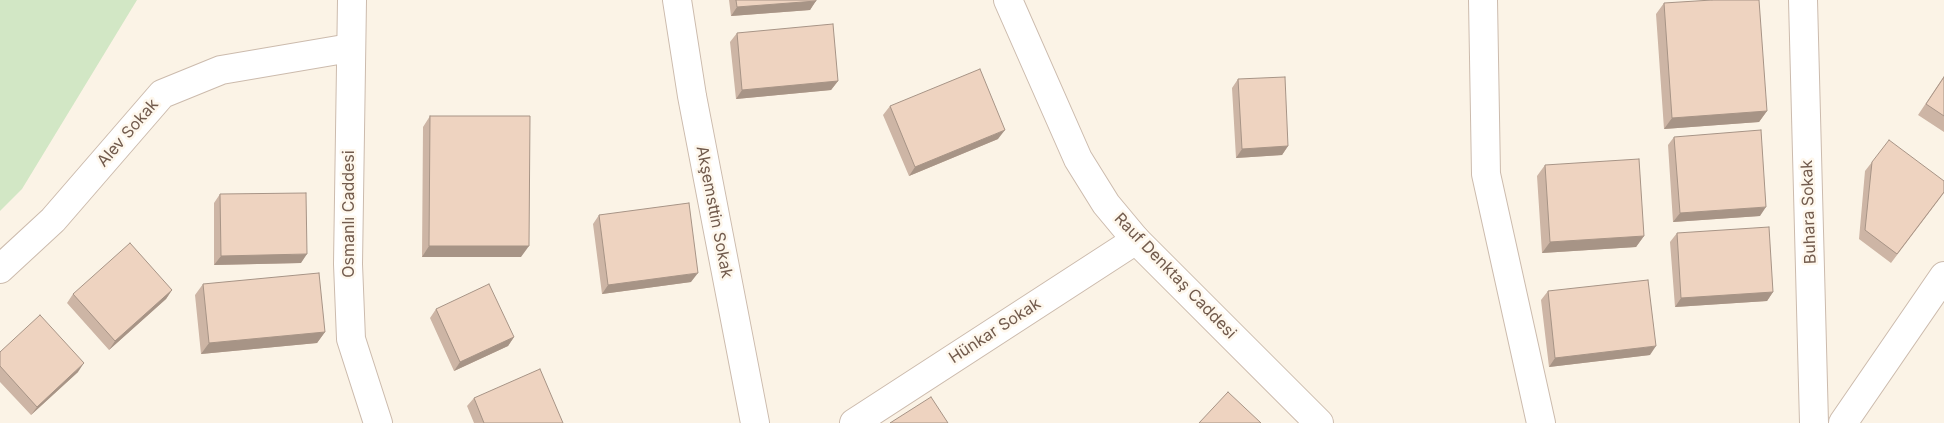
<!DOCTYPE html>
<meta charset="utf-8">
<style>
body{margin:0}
canvas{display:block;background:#fbf3e6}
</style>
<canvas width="1944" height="423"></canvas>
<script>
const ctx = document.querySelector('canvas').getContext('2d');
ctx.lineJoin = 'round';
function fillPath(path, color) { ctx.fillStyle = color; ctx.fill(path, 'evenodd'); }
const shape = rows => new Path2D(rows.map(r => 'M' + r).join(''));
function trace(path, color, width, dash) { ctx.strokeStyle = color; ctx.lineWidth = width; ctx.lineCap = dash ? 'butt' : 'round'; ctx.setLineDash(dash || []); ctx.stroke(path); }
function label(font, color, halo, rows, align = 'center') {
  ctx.font = font + ' Inter,sans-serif'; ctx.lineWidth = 5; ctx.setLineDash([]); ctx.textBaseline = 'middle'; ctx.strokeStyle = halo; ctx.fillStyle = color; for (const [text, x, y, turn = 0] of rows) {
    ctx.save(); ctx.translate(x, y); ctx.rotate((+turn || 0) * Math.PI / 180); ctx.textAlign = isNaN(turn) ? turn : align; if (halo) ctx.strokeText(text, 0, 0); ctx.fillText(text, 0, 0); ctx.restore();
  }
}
fillPath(shape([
 [0,0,137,0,22,189,0,211]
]), '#d2e7c5');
const minor = shape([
 [677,0,692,96,755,423],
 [1483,0,1486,174,1541,423],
 [1803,0,1814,423],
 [0,269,53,220,162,94,221,70,350,48],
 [854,423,1136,240]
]);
const tertiary = shape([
 [352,0,348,264,351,339,378,423],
 [1008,0,1078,159,1106,204,1136,240,1319,423],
 [1843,423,1944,276]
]);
trace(minor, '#ccbbad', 30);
trace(tertiary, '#ccbbad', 30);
trace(minor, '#fff', 28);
trace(tertiary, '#fff', 28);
fillPath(shape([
 [729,0,816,0,810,10,731,16],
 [1664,3,1767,111,1759,122,1664,129,1656,14],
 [737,33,838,81,831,90,736,99,730,42],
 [1944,76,1944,132,1918,115],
 [1238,79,1288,146,1282,155,1236,158,1232,88],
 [890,106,998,139,909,176,883,115],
 [430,116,521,257,422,257,423,127],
 [1674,137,1760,216,1673,222,1668,145],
 [1872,162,1944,181,1944,193,1891,263,1859,239,1865,171],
 [1545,165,1644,236,1636,247,1542,253,1537,176],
 [220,194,301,263,214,265,214,203],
 [599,215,691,282,602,294,593,224],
 [1677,233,1773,292,1767,301,1675,307,1670,242],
 [203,284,325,332,317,343,201,354,195,295],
 [172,290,166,299,109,350,67,303,73,294],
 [1548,291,1650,355,1549,367,1541,300],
 [436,309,514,337,508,346,454,371,430,318],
 [0,352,78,372,31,415,0,382],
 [474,398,563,423,474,423,467,406]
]), '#cdb5a5');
fillPath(shape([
 [816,1,810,10,731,16,737,7],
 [838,81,831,90,736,99,742,90],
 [1767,111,1759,122,1664,129,1672,118],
 [1005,130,998,139,909,176,915,167],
 [1288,146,1282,155,1236,158,1242,149],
 [1766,207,1760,216,1673,222,1680,213],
 [1644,236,1636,247,1542,253,1550,242],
 [429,246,529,246,521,257,422,257],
 [307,254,301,263,214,265,221,256],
 [698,273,691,282,602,294,608,285],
 [172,290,166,299,109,350,115,341],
 [1773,292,1767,301,1675,307,1681,298],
 [325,332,317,343,201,354,209,343],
 [514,337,508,346,454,371,460,362],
 [1656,346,1650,355,1549,367,1555,358],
 [84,363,78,372,31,415,37,407]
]), '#a79486');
const building = shape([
 [736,0,816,0,816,1,737,7,736,0],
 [1712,0,1759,0,1767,111,1672,118,1664,3,1712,0],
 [833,24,838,81,742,90,737,33,833,24],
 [980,69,1005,130,915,167,890,106,980,69],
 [1285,77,1288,146,1242,149,1238,79,1285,77],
 [1944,77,1944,116,1926,104,1944,77],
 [430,116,530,116,529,246,429,246,430,116],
 [1761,130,1766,207,1680,213,1674,137,1761,130],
 [1889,140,1944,181,1944,192,1897,254,1865,230,1872,162,1889,140],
 [1639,159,1644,236,1550,242,1545,165,1639,159],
 [306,193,307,254,221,256,220,194,306,193],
 [689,203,698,273,608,285,599,215,689,203],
 [1769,227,1773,292,1681,298,1677,233,1769,227],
 [130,243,172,290,115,341,73,294,130,243],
 [319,273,325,332,209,343,203,284,319,273],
 [1648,280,1656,346,1555,358,1548,291,1648,280],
 [489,284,514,337,460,362,436,309,489,284],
 [40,315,84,363,37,407,0,366,0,352,40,315],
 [540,369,563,423,484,423,474,398,540,369],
 [1228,392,1261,423,1199,423,1228,392],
 [931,397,948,423,890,423,931,397]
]);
fillPath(building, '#eed3c0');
trace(building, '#a79486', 1);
label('16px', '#725b4d', '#fef7ec', [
 ["Alev Sokak",128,133,-49],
 ["Akşemsttin Sokak",714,212,79],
 ["Buhara Sokak",1809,212,-92],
 ["Osmanlı Caddesi",349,214,-90],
 ["Rauf Denktaş Caddesi",1175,276,46],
 ["Hünkar Sokak",995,331,-33]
]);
</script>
